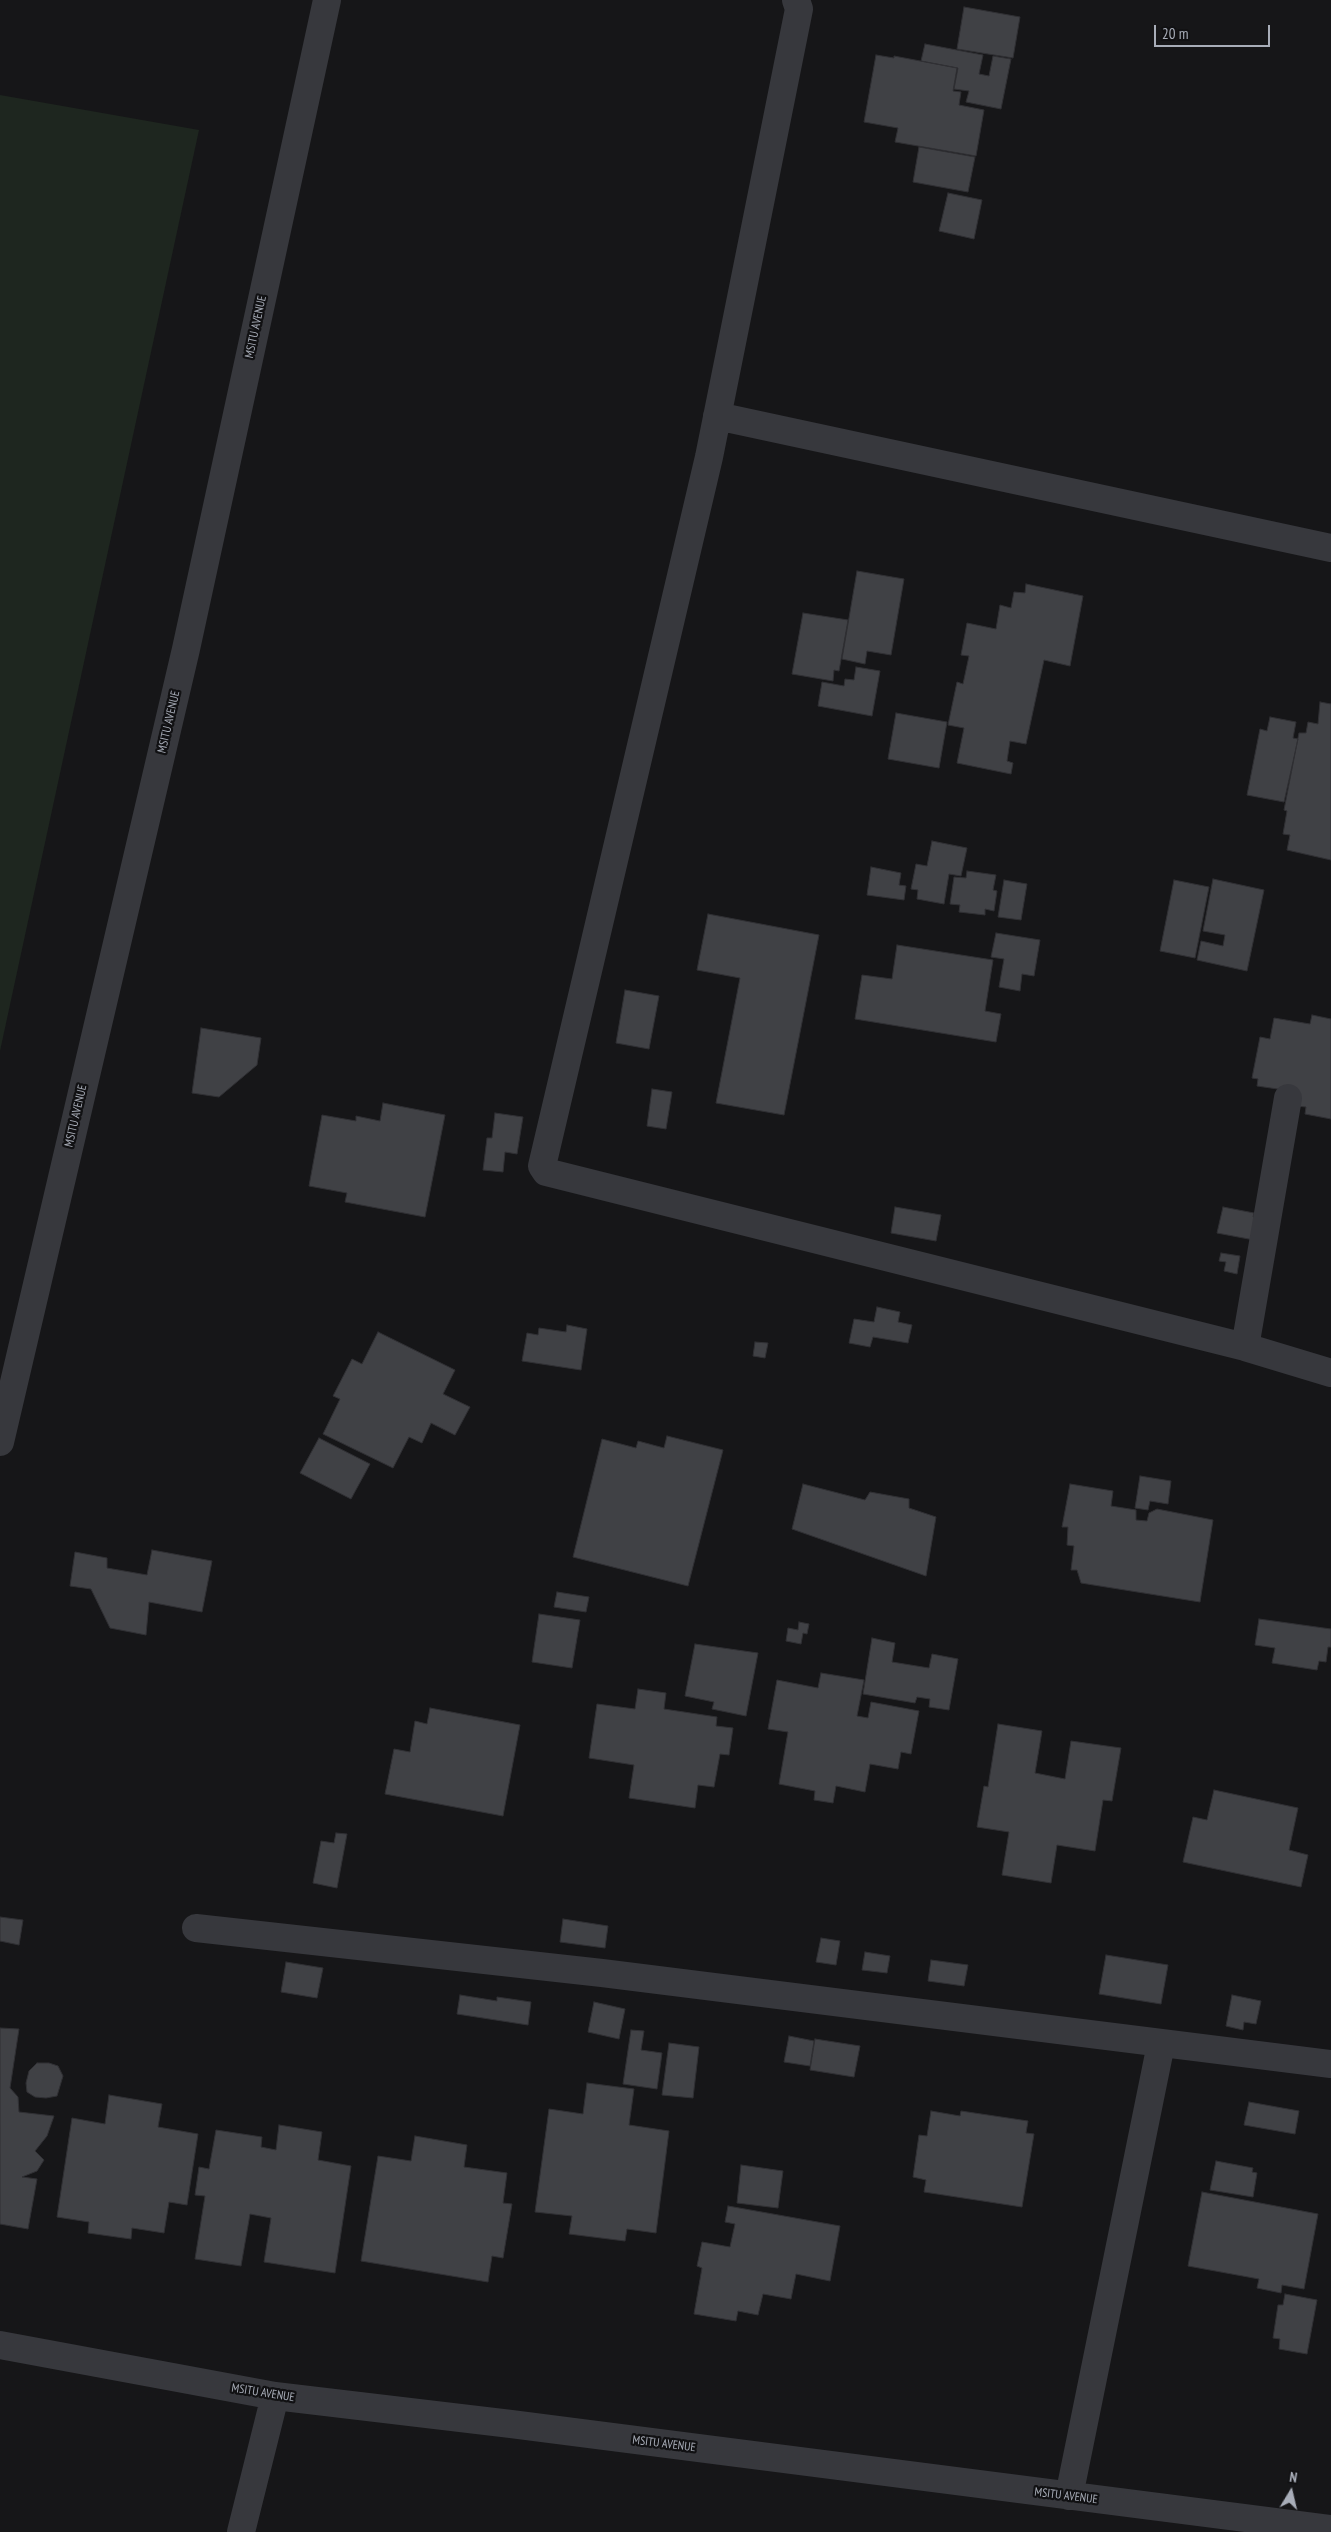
<!DOCTYPE html>
<style>
body{margin:0}
#map{position:relative;width:1331px;height:2532px;overflow:hidden;background:#161618;font-family:"PT Sans Narrow",sans-serif}
canvas{display:block}
.north{position:absolute;left:1266px;top:2467px;width:50px;height:50px;-webkit-text-stroke:4px #111113;paint-order:stroke;rotate:9deg;font-size:14px;font-weight:700;line-height:20px;text-align:center;color:#a8adb8}
.north::after{content:'';display:block;margin:auto;width:18px;height:22px;background:#a8adb8;clip-path:polygon(50% 0,100% 100%,50% 72%,0 100%)}
.scale{position:absolute;left:1154px;top:25px;width:116px;height:22px;box-sizing:border-box;border:2px solid #a8adb8;border-top:0;padding-left:6px;font-size:15px;line-height:18px;white-space:nowrap;color:#a8adb8;-webkit-text-stroke:4px #111113;paint-order:stroke}
</style>
<div id="map">
<canvas width="1331" height="2532"></canvas>
<div class="north">N</div>
<div class="scale">20 m</div>
</div>
<script>
const ctx = document.querySelector('canvas').getContext('2d');
ctx.lineJoin = 'round';
function fillPath(path, color) { ctx.fillStyle = color; ctx.fill(path, 'evenodd'); }
const shape = rows => new Path2D(rows.map(r => 'M' + r).join(''));
function trace(path, color, width, dash) { ctx.strokeStyle = color; ctx.lineWidth = width; ctx.lineCap = dash ? 'butt' : 'round'; ctx.setLineDash(dash || []); ctx.stroke(path); }
function label(font, color, halo, rows, align = 'center') {
  ctx.font = font + ' "PT Sans Narrow",sans-serif'; ctx.lineWidth = 4.5; ctx.setLineDash([]); ctx.textBaseline = 'middle'; ctx.strokeStyle = halo; ctx.fillStyle = color; for (const [text, x, y, turn = 0] of rows) {
    ctx.save(); ctx.translate(x, y); ctx.rotate((+turn || 0) * Math.PI / 180); ctx.textAlign = isNaN(turn) ? turn : align; if (halo) ctx.strokeText(text, 0, 0); ctx.fillText(text, 0, 0); ctx.restore();
  }
}
fillPath(shape([
 [0,95,199,130,0,1051]
]), '#1e261f');
const building = shape([
 [964,7,1020,17,1013,58,957,49,964,7],
 [925,44,983,55,979,74,989,76,993,56,1011,59,1001,109,966,102,969,91,954,89,958,68,921,61,925,44],
 [876,55,894,58,894,56,957,68,953,91,961,92,959,105,984,110,976,156,895,142,898,128,864,122,876,55],
 [919,147,975,157,968,192,913,182,919,147],
 [948,193,982,200,974,239,939,231,948,193],
 [857,571,904,579,891,655,867,651,865,664,842,659,857,571],
 [1026,584,1083,596,1070,666,1044,660,1026,744,1010,741,1007,761,1013,763,1011,774,957,763,964,728,948,725,957,682,963,684,969,656,961,655,967,623,996,629,1000,605,1011,608,1014,592,1025,593,1026,584],
 [803,613,848,620,839,671,834,670,833,681,792,674,803,613],
 [856,667,880,671,872,716,818,706,822,682,844,686,845,679,854,680,856,667],
 [1320,702,1331,704,1331,860,1287,850,1290,835,1283,834,1287,811,1284,810,1299,733,1306,733,1308,722,1318,724,1320,702],
 [896,713,947,722,939,768,888,759,896,713],
 [1270,717,1296,722,1293,738,1298,739,1284,802,1247,795,1260,729,1267,731,1270,717],
 [932,841,967,848,961,876,949,874,944,904,917,899,918,890,911,889,916,864,927,866,932,841],
 [871,867,901,873,899,885,906,886,904,900,867,895,871,867],
 [967,871,996,875,993,890,997,891,994,911,985,909,985,915,959,912,960,905,950,904,954,877,966,878,967,871],
 [1213,879,1264,890,1247,971,1197,960,1201,941,1223,946,1225,935,1203,931,1213,879],
 [1004,880,1027,884,1021,920,998,917,1004,880],
 [1174,880,1209,887,1195,958,1160,951,1174,880],
 [708,914,819,935,784,1115,716,1103,740,978,697,970,708,914],
 [996,933,1040,940,1034,976,1022,974,1020,991,999,987,1004,959,991,957,996,933],
 [897,945,993,960,985,1011,1001,1014,996,1042,855,1019,862,975,892,979,897,945],
 [625,990,659,996,649,1049,616,1043,625,990],
 [1312,1015,1331,1019,1331,1119,1305,1114,1306,1107,1296,1106,1298,1092,1257,1086,1258,1079,1252,1078,1260,1037,1270,1039,1274,1018,1310,1024,1312,1015],
 [201,1028,261,1038,257,1065,219,1097,192,1093,201,1028],
 [652,1089,672,1092,666,1129,647,1126,652,1089],
 [383,1103,445,1115,425,1217,345,1202,347,1193,309,1186,322,1115,356,1121,356,1116,380,1121,383,1103],
 [495,1113,523,1117,517,1154,505,1152,503,1172,483,1170,487,1138,492,1138,495,1113],
 [895,1207,941,1215,936,1241,891,1233,895,1207],
 [1223,1207,1254,1213,1253,1217,1259,1218,1254,1240,1217,1233,1223,1207],
 [1221,1253,1240,1256,1237,1274,1224,1271,1226,1262,1219,1261,1221,1253],
 [877,1307,900,1312,898,1322,912,1325,908,1343,873,1337,870,1347,849,1343,854,1319,874,1322,877,1307],
 [567,1325,587,1329,581,1370,522,1361,527,1333,538,1335,539,1328,566,1332,567,1325],
 [378,1332,455,1370,443,1394,470,1407,455,1435,431,1423,422,1443,409,1437,393,1468,323,1434,340,1399,333,1396,352,1359,362,1364,378,1332],
 [755,1342,768,1343,765,1358,753,1356,755,1342],
 [667,1436,723,1450,688,1586,573,1557,602,1439,636,1448,638,1441,664,1448,667,1436],
 [319,1438,370,1464,351,1499,300,1473,319,1438],
 [1140,1476,1171,1481,1168,1504,1150,1501,1148,1510,1135,1508,1140,1476],
 [803,1484,865,1500,870,1492,909,1499,909,1508,936,1517,926,1576,792,1529,803,1484],
 [1070,1484,1113,1491,1111,1506,1136,1510,1136,1520,1147,1521,1149,1513,1157,1509,1213,1520,1200,1602,1081,1583,1077,1570,1071,1570,1074,1546,1067,1545,1068,1527,1062,1527,1070,1484],
 [152,1550,212,1561,202,1612,149,1602,146,1635,110,1628,91,1589,70,1586,75,1552,107,1558,107,1568,147,1575,152,1550],
 [557,1592,589,1597,586,1612,554,1607,557,1592],
 [539,1614,580,1620,572,1668,532,1662,539,1614],
 [1259,1619,1331,1629,1331,1647,1328,1647,1326,1662,1319,1661,1317,1670,1272,1663,1275,1648,1255,1645,1259,1619],
 [799,1622,809,1624,807,1634,803,1633,801,1644,786,1641,788,1628,798,1630,799,1622],
 [872,1638,895,1643,892,1662,929,1668,932,1654,958,1659,949,1710,929,1707,930,1699,917,1697,915,1703,863,1694,872,1638],
 [695,1644,758,1653,746,1716,712,1709,714,1702,685,1696,695,1644],
 [821,1673,864,1680,857,1716,868,1718,871,1702,919,1711,911,1754,901,1752,898,1769,870,1764,865,1792,836,1786,833,1803,814,1800,815,1791,779,1784,788,1732,768,1729,777,1680,818,1688,821,1673],
 [638,1689,666,1693,664,1709,717,1717,716,1726,733,1728,729,1755,720,1754,714,1787,698,1785,695,1808,629,1798,634,1765,589,1758,597,1704,635,1709,638,1689],
 [430,1708,520,1725,503,1816,385,1794,394,1749,410,1752,415,1721,427,1724,430,1708],
 [998,1724,1042,1731,1035,1773,1065,1779,1071,1741,1121,1748,1112,1801,1103,1800,1095,1851,1057,1845,1051,1883,1002,1875,1009,1832,977,1827,984,1786,988,1787,998,1724],
 [1214,1790,1298,1808,1289,1850,1308,1855,1301,1887,1183,1862,1193,1817,1207,1820,1214,1790],
 [336,1833,347,1834,337,1888,313,1883,321,1841,334,1843,336,1833],
 [0,1917,23,1920,19,1945,0,1941,0,1917],
 [563,1919,608,1926,605,1948,560,1942,563,1919],
 [821,1938,840,1941,836,1965,816,1962,821,1938],
 [865,1952,890,1956,887,1973,862,1970,865,1952],
 [1106,1955,1168,1965,1161,2004,1099,1994,1106,1955],
 [931,1960,968,1965,964,1986,928,1981,931,1960],
 [286,1962,323,1968,317,1998,281,1992,286,1962],
 [460,1995,497,2001,497,1997,531,2002,528,2025,457,2014,460,1995],
 [1232,1995,1261,2001,1256,2024,1244,2022,1243,2030,1226,2026,1232,1995],
 [594,2002,625,2009,619,2039,588,2032,594,2002],
 [0,2028,19,2029,10,2088,18,2097,19,2112,54,2116,47,2136,35,2151,44,2160,37,2171,22,2177,37,2179,28,2229,0,2224,0,2028],
 [631,2030,644,2031,641,2050,662,2053,657,2089,623,2084,631,2030],
 [789,2036,814,2041,810,2066,784,2062,789,2036],
 [815,2039,860,2046,854,2077,810,2070,815,2039],
 [669,2043,699,2047,693,2098,662,2095,669,2043],
 [37,2063,49,2063,58,2066,63,2076,57,2096,46,2098,35,2097,27,2092,26,2083,29,2071,37,2063],
 [587,2083,634,2089,629,2125,669,2131,656,2233,627,2229,625,2241,569,2234,572,2216,535,2212,549,2109,583,2114,587,2083],
 [109,2095,162,2104,158,2127,198,2134,187,2205,169,2202,164,2233,132,2228,131,2239,88,2233,89,2222,57,2217,72,2118,105,2124,109,2095],
 [1249,2102,1299,2111,1295,2134,1244,2125,1249,2102],
 [931,2111,960,2116,961,2111,1028,2121,1026,2133,1034,2134,1022,2207,924,2192,926,2180,913,2177,919,2135,927,2136,931,2111],
 [279,2125,322,2132,318,2160,351,2166,335,2273,264,2262,271,2218,250,2214,241,2266,195,2259,205,2196,195,2195,199,2167,209,2169,216,2130,262,2137,261,2147,276,2150,279,2125],
 [415,2136,467,2145,464,2167,507,2173,503,2203,512,2204,503,2258,492,2256,488,2282,361,2261,378,2156,411,2161,415,2136],
 [1216,2161,1253,2168,1252,2172,1257,2173,1253,2197,1210,2190,1216,2161],
 [741,2165,783,2171,778,2208,737,2203,741,2165],
 [1202,2192,1318,2214,1304,2289,1282,2285,1281,2293,1257,2288,1259,2279,1188,2266,1202,2192],
 [728,2206,840,2226,830,2281,796,2274,791,2299,763,2294,758,2315,738,2311,736,2321,694,2314,702,2268,697,2266,702,2242,730,2247,735,2224,725,2222,728,2206],
 [1285,2294,1317,2300,1307,2354,1279,2349,1280,2339,1273,2338,1278,2305,1283,2305,1285,2294]
]);
fillPath(building, '#404145');
trace(building, '#303034', 1);
trace(shape([
 [796,0,799,9,709,457,542,1166,546,1172,1245,1347,1331,1373],
 [717,416,1331,548],
 [1245,1347,1288,1098],
 [0,1442,186,649,327,0],
 [196,1928,602,1973,1331,2064],
 [0,2345,275,2396,511,2424,1331,2529],
 [1069,2496,1161,2044],
 [241,2532,275,2396]
]), '#37383d', 28);
label('12px', '#a8adb8', '#111113', [
 ["MSITU AVENUE",256,327,-78],
 ["MSITU AVENUE",169,722,-77],
 ["MSITU AVENUE",76,1116,-77],
 ["MSITU AVENUE",263,2393,9],
 ["MSITU AVENUE",664,2444,7],
 ["MSITU AVENUE",1066,2496,7]
]);
</script>
